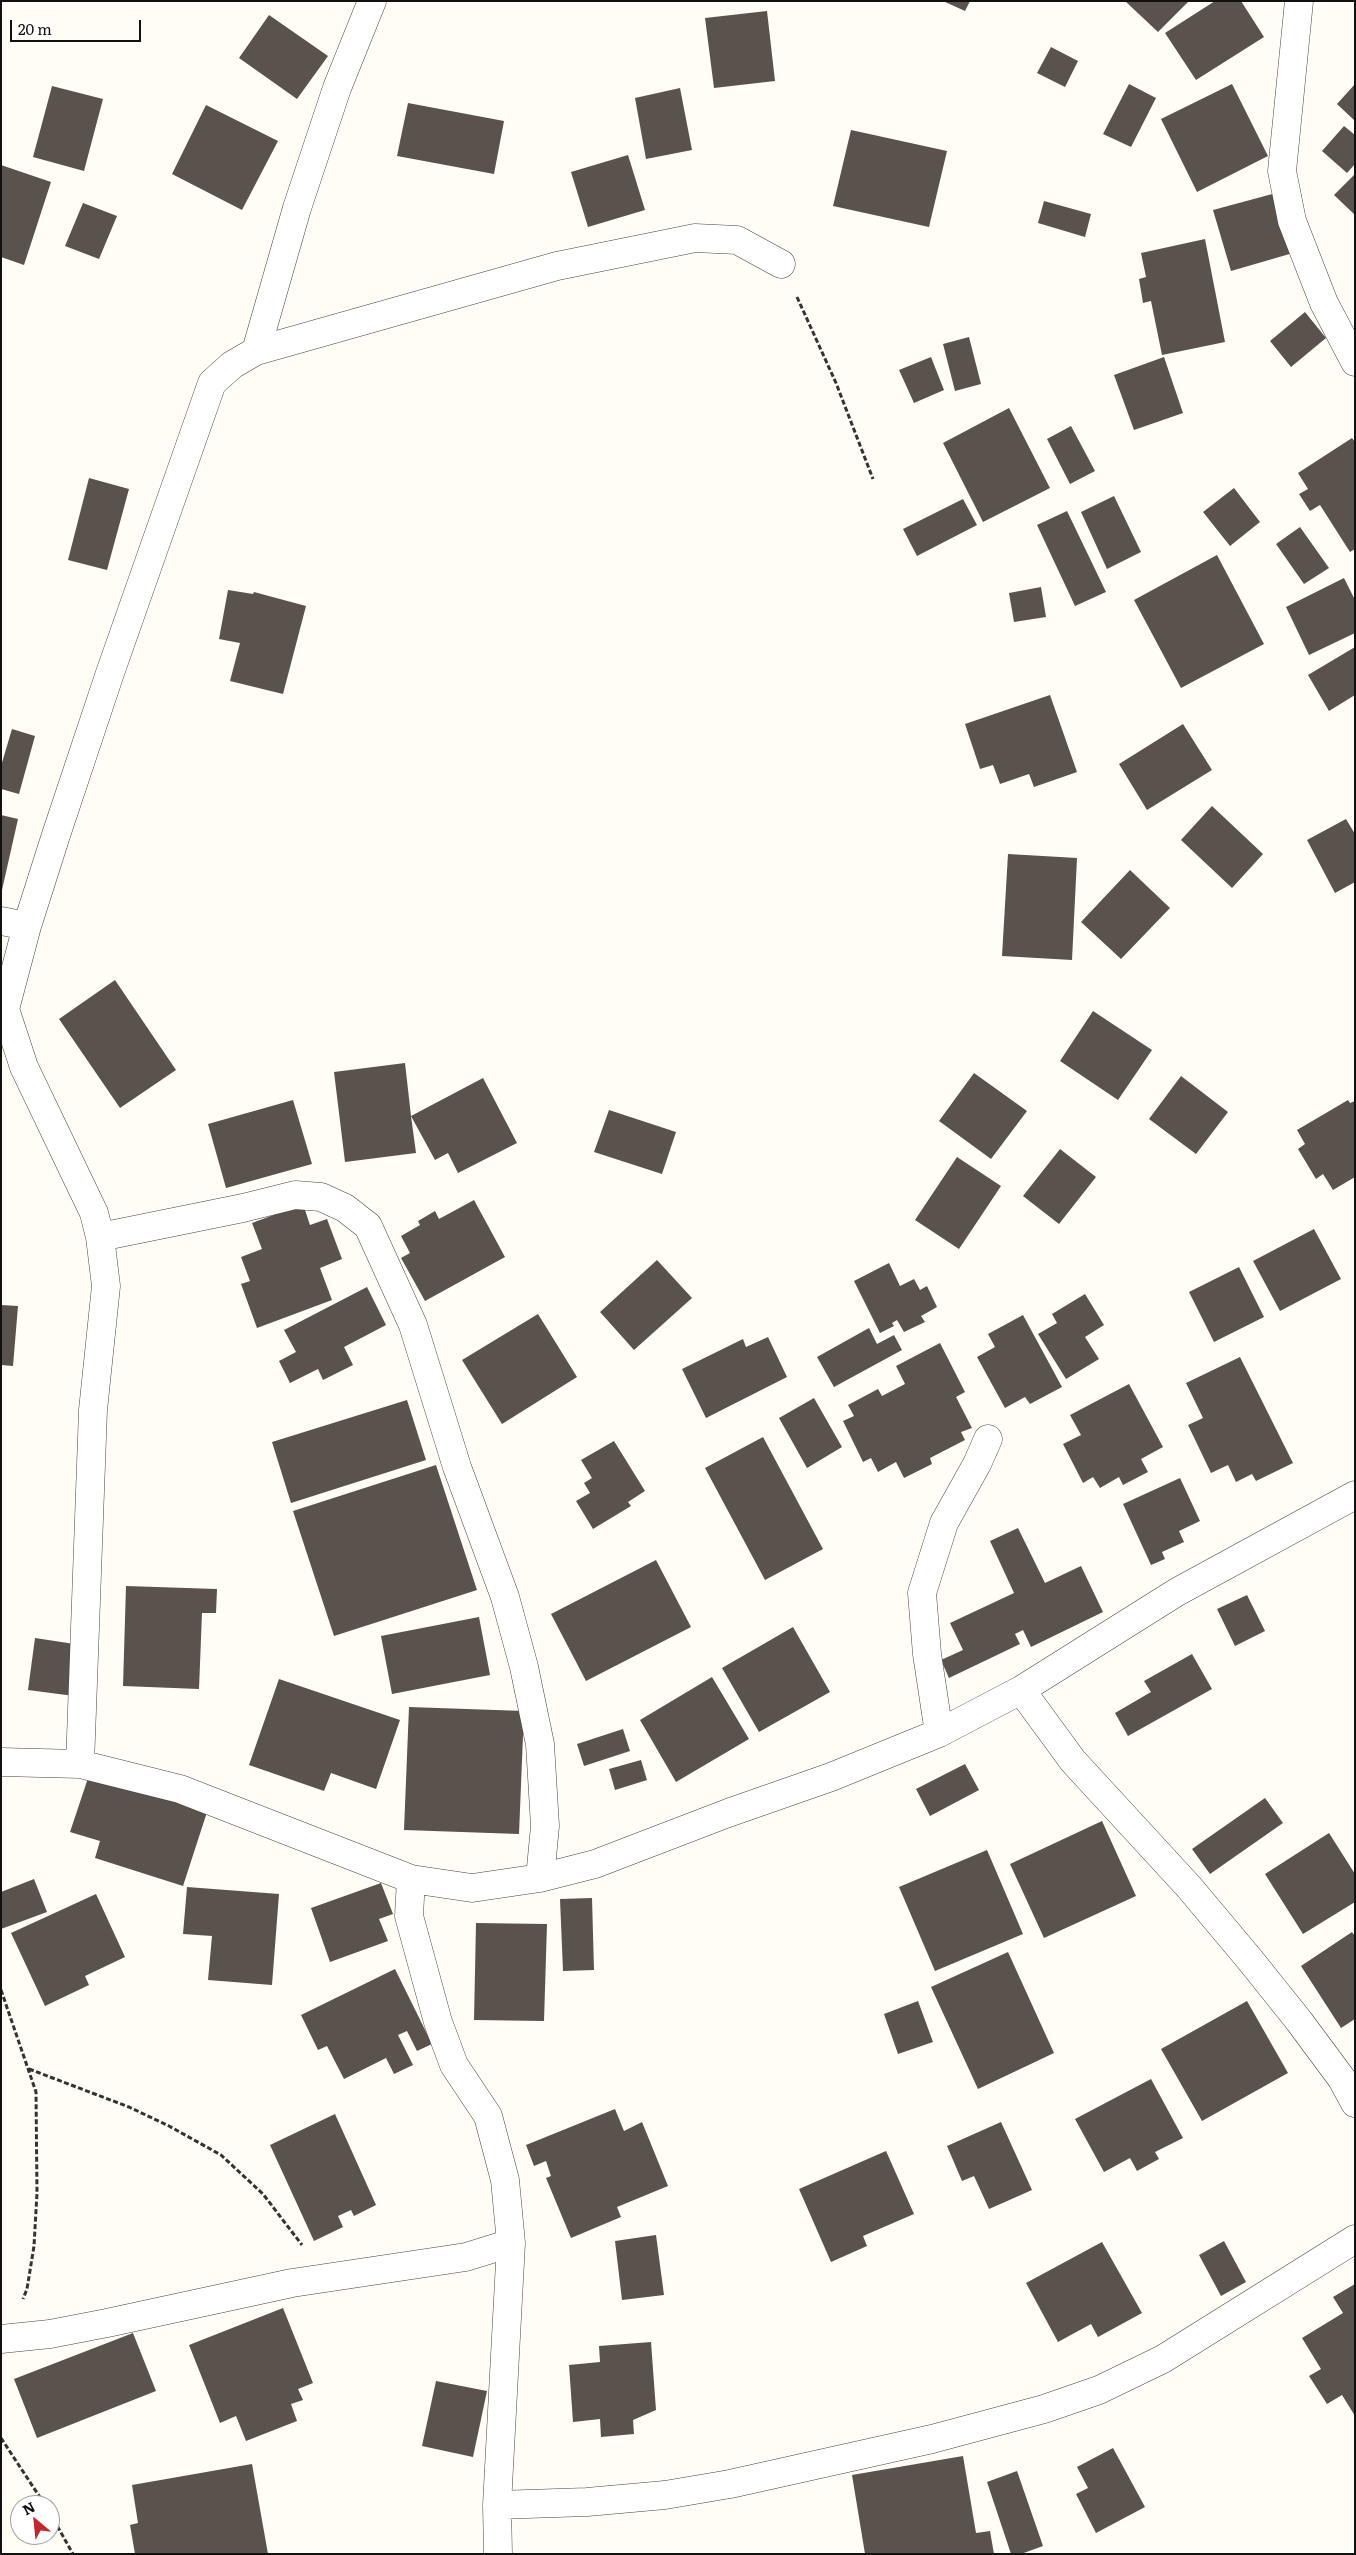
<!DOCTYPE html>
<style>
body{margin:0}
#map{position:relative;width:1356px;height:2555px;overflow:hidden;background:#fffdf5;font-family:Literata,serif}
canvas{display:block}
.frame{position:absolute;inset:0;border:2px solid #111;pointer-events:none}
.north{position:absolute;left:10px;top:2495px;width:50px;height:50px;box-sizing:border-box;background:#fff;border:1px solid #a0a0a0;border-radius:50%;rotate:332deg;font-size:14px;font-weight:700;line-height:20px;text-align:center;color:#111}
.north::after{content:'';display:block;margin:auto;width:18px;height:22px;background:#c4262e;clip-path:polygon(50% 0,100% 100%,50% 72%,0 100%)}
.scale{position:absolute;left:10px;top:20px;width:131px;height:22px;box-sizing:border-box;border:2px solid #111;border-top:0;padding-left:6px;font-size:15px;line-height:18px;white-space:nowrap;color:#111;-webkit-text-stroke:4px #fff;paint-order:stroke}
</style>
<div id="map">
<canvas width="1356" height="2555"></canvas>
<div class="frame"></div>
<div class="north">N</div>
<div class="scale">20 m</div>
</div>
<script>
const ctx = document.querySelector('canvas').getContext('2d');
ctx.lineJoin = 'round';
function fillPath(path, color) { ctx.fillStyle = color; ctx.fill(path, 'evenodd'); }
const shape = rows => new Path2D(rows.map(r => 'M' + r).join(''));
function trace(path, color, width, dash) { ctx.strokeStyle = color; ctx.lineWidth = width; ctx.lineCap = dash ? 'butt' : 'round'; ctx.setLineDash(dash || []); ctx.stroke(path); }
fillPath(shape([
 [943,1,970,1,965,11],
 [1125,1,1189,1,1158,32],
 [1215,1,1241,1,1264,37,1196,80,1165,33],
 [767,11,775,81,714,88,705,18],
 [269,15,328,56,297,99,239,58],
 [1051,47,1078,61,1065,87,1037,73],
 [1129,84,1156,98,1131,147,1103,134],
 [1232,84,1268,156,1197,192,1161,119],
 [1355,84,1355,121,1337,104],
 [52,86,103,99,84,171,33,157],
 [680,88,692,150,646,159,635,98],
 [408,103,504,121,494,174,397,156],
 [206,105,278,141,242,210,172,174],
 [1344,126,1355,135,1355,164,1347,173,1322,151],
 [851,130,947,151,929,227,833,206],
 [628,155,645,210,588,227,571,172],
 [1,165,51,182,24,265,1,257],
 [1355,174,1355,215,1334,195],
 [1276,193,1293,253,1231,271,1213,210],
 [1044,201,1091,214,1085,237,1038,223],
 [83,203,117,216,99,259,65,246],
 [1205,239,1225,342,1162,355,1151,301,1143,303,1139,279,1146,277,1141,253],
 [1305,312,1326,338,1291,367,1270,341],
 [969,337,981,384,955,391,943,344],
 [931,357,944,390,914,403,899,370],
 [1164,357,1183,413,1134,430,1114,375],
 [1009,408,1050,488,983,522,943,443],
 [1071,426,1095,471,1070,484,1047,439],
 [1352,438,1355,442,1355,549,1350,552,1320,505,1310,511,1299,494,1308,489,1298,473],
 [89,478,129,489,107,570,68,560],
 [1234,488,1260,522,1230,546,1203,512],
 [1114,496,1141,552,1107,569,1081,512],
 [963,499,977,525,917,556,903,529],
 [1067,511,1106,592,1075,606,1037,525],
 [1300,527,1329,568,1304,584,1276,544],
 [1217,555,1264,644,1181,688,1134,600],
 [1344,578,1355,600,1355,633,1309,655,1286,607],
 [1041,587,1046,617,1014,622,1009,593],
 [228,590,253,594,254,592,306,606,283,694,230,681,240,643,219,639],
 [1355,647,1355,695,1329,711,1308,675],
 [1050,695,1077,772,1034,787,1029,774,1000,784,993,765,980,769,965,724],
 [1183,724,1212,770,1147,810,1119,764],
 [12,729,35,736,19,794,1,789,1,766],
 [1212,806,1263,854,1232,888,1181,840],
 [1,815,18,819,2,890,1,890],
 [1346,819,1355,834,1355,882,1335,893,1307,840],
 [1008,854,1077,858,1072,960,1002,956],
 [1130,870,1170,908,1121,959,1081,922],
 [115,980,176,1070,120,1108,59,1019],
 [1093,1011,1152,1050,1118,1100,1060,1061],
 [405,1063,411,1116,483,1078,517,1143,458,1173,448,1153,435,1160,411,1116,416,1153,345,1162,334,1072],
 [974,1073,1027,1111,991,1159,939,1121],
 [1181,1076,1228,1112,1196,1154,1149,1119],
 [293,1100,312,1164,226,1188,208,1124],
 [1348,1100,1350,1103,1355,1101,1355,1177,1333,1190,1323,1174,1316,1179,1298,1149,1305,1144,1297,1130],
 [609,1110,676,1132,662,1174,594,1152],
 [1060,1149,1096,1177,1059,1224,1023,1196],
 [957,1157,1001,1186,959,1249,915,1220],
 [474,1200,505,1257,425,1301,401,1258,410,1253,401,1236,420,1225,418,1221,435,1211,439,1219],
 [303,1204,310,1225,327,1219,342,1259,320,1268,332,1300,257,1328,241,1284,250,1281,241,1257,262,1249,252,1223],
 [1314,1229,1341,1279,1280,1311,1253,1261],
 [657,1260,692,1298,634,1350,600,1312],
 [889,1263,900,1286,914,1279,920,1290,927,1286,937,1307,921,1316,925,1322,904,1332,897,1320,892,1323,894,1326,880,1333,854,1281],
 [1239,1267,1264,1317,1214,1342,1189,1292],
 [367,1287,386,1325,344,1347,353,1365,323,1380,318,1369,290,1383,279,1361,296,1352,284,1330],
 [1085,1294,1104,1325,1085,1337,1099,1359,1066,1379,1038,1334,1057,1323,1052,1314],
 [1,1305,18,1306,13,1366,1,1365],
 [538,1314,577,1377,502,1424,462,1360],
 [1023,1315,1062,1387,1030,1404,1025,1397,1005,1408,977,1357,995,1347,988,1334],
 [869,1328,877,1344,894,1335,902,1350,834,1387,817,1357],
 [768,1337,787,1377,706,1418,682,1369,743,1339,746,1347],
 [940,1343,965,1392,956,1397,972,1428,961,1432,965,1440,930,1458,932,1464,904,1478,896,1462,878,1472,871,1458,863,1462,843,1421,854,1416,848,1405,878,1389,882,1396,905,1384,896,1366],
 [1240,1357,1293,1463,1256,1481,1252,1474,1236,1482,1228,1465,1211,1473,1188,1425,1203,1418,1186,1383],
 [1129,1384,1163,1447,1141,1459,1148,1472,1123,1485,1119,1477,1100,1488,1093,1477,1083,1483,1063,1444,1081,1435,1070,1415],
 [814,1398,842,1447,807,1468,779,1418],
 [407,1400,426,1460,291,1503,272,1442],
 [763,1437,823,1549,765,1580,705,1468],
 [614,1441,645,1491,628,1502,631,1506,593,1529,576,1501,590,1493,584,1483,592,1478,581,1460],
 [436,1465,477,1590,334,1636,293,1511],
 [1180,1478,1200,1521,1179,1531,1184,1542,1162,1552,1165,1559,1151,1565,1123,1504],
 [1018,1528,1045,1583,1081,1566,1103,1612,1031,1647,1023,1630,1015,1634,1020,1644,949,1678,941,1660,963,1650,950,1623,1014,1593,990,1541],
 [656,1560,691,1627,586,1681,551,1614],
 [126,1586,217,1589,216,1613,202,1613,199,1689,123,1686],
 [1247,1595,1265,1631,1235,1646,1217,1609],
 [479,1617,490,1675,392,1694,381,1636],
 [793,1627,830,1692,759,1732,722,1668],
 [35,1638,81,1645,74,1696,28,1690],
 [1192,1654,1212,1689,1128,1736,1115,1713,1151,1692,1144,1681],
 [712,1677,749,1739,676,1782,640,1720],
 [279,1679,400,1720,376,1789,331,1773,324,1791,249,1765],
 [409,1707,524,1711,519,1834,404,1830],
 [623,1729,630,1751,584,1766,577,1744],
 [641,1760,647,1780,615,1790,609,1769],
 [965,1764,979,1790,930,1816,916,1789],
 [90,1772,208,1809,183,1886,95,1858,100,1841,70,1832],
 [1265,1798,1283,1823,1210,1874,1192,1849],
 [1102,1821,1136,1896,1044,1938,1010,1864],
 [1329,1833,1355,1874,1355,1902,1303,1934,1265,1874],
 [987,1850,1023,1934,935,1971,899,1887],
 [34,1879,47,1912,1,1929,1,1892],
 [381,1883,393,1914,379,1919,388,1941,330,1962,311,1908],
 [187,1887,279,1894,272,1985,208,1980,212,1936,183,1934],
 [96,1894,125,1957,85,1976,89,1985,45,2006,11,1933],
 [592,1898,594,1970,563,1971,560,1899],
 [476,1923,547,1924,544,2021,474,2020],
 [1352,1932,1355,1936,1355,2019,1341,2028,1301,1966],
 [1008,1952,1054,2053,978,2089,931,1987],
 [395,1969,432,2044,417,2051,407,2031,398,2035,413,2065,394,2074,386,2058,344,2079,327,2046,318,2050,301,2015],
 [918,2001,933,2042,898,2054,884,2014],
 [1247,2001,1288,2073,1202,2121,1161,2049],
 [1151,2079,1183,2138,1155,2152,1159,2159,1137,2171,1130,2158,1104,2172,1075,2119],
 [615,2109,624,2131,642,2122,668,2186,617,2207,621,2217,571,2238,546,2178,551,2176,546,2161,534,2166,526,2145],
 [335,2114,376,2205,354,2216,351,2210,338,2216,343,2227,314,2241,270,2145],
 [1001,2122,1032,2190,989,2209,974,2176,962,2181,947,2146],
 [886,2151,914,2214,863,2236,867,2246,831,2262,799,2189],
 [656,2235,664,2295,622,2300,615,2241],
 [1224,2241,1246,2282,1221,2296,1199,2255],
 [1102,2242,1142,2313,1098,2337,1091,2324,1058,2342,1026,2283],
 [1355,2284,1355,2416,1342,2395,1327,2404,1309,2376,1321,2369,1302,2338,1343,2313,1333,2297],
 [283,2308,313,2383,298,2389,303,2400,291,2404,297,2421,246,2441,236,2416,220,2423,189,2345],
 [133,2333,156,2391,37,2438,14,2379],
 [651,2342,656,2410,633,2420,634,2434,601,2437,600,2419,573,2422,569,2365,600,2362,599,2346],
 [436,2381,487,2391,473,2457,422,2446],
 [1113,2448,1145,2507,1096,2533,1076,2494,1088,2488,1077,2467],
 [963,2456,976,2533,990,2531,994,2554,865,2554,852,2475],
 [252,2464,268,2554,135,2554,130,2525,138,2523,132,2485],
 [1017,2471,1043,2546,1021,2554,1011,2554,987,2482]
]), '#5a524d');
const minor = shape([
 [1299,1,1282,171,1292,221,1324,303,1355,362],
 [256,351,297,208,337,88,372,1],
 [1,921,27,926],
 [100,1237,243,1208,295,1195,321,1197,345,1208,368,1226,413,1325,457,1467,505,1597,524,1667,540,1744,545,1826,540,1878],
 [1021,1690,1073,1761,1189,1887,1251,1961,1299,2021,1342,2079,1355,2103],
 [939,1733,927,1654,922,1593,944,1523,977,1464,988,1439],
 [1,1762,80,1764,180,1789,411,1879,472,1888,540,1878,595,1864,728,1813,831,1777,939,1733,1021,1690,1177,1592,1355,1495],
 [80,1764,93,1410,106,1286,100,1237,94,1213,24,1067,5,1009,27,926,56,835,110,673,212,383,232,365,256,351,557,266,695,238,737,240,781,264],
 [411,1879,409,1916,438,2022,454,2065,488,2116,505,2180,511,2243,497,2505,498,2554],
 [1,2339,50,2334,107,2323,292,2283,466,2257,511,2243],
 [497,2505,587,2502,665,2495,730,2484,932,2439,1044,2409,1099,2390,1163,2359,1355,2239]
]);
trace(minor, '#444', 29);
trace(shape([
 [797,297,836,383,873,479],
 [1,1990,36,2092,37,2193,34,2246,27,2289,23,2299],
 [29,2069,129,2107,169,2126,221,2155,263,2194,302,2245],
 [1,2438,45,2505],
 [50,2513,73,2554]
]), '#333', 3, [5, 2.5]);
trace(minor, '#fff', 28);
</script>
